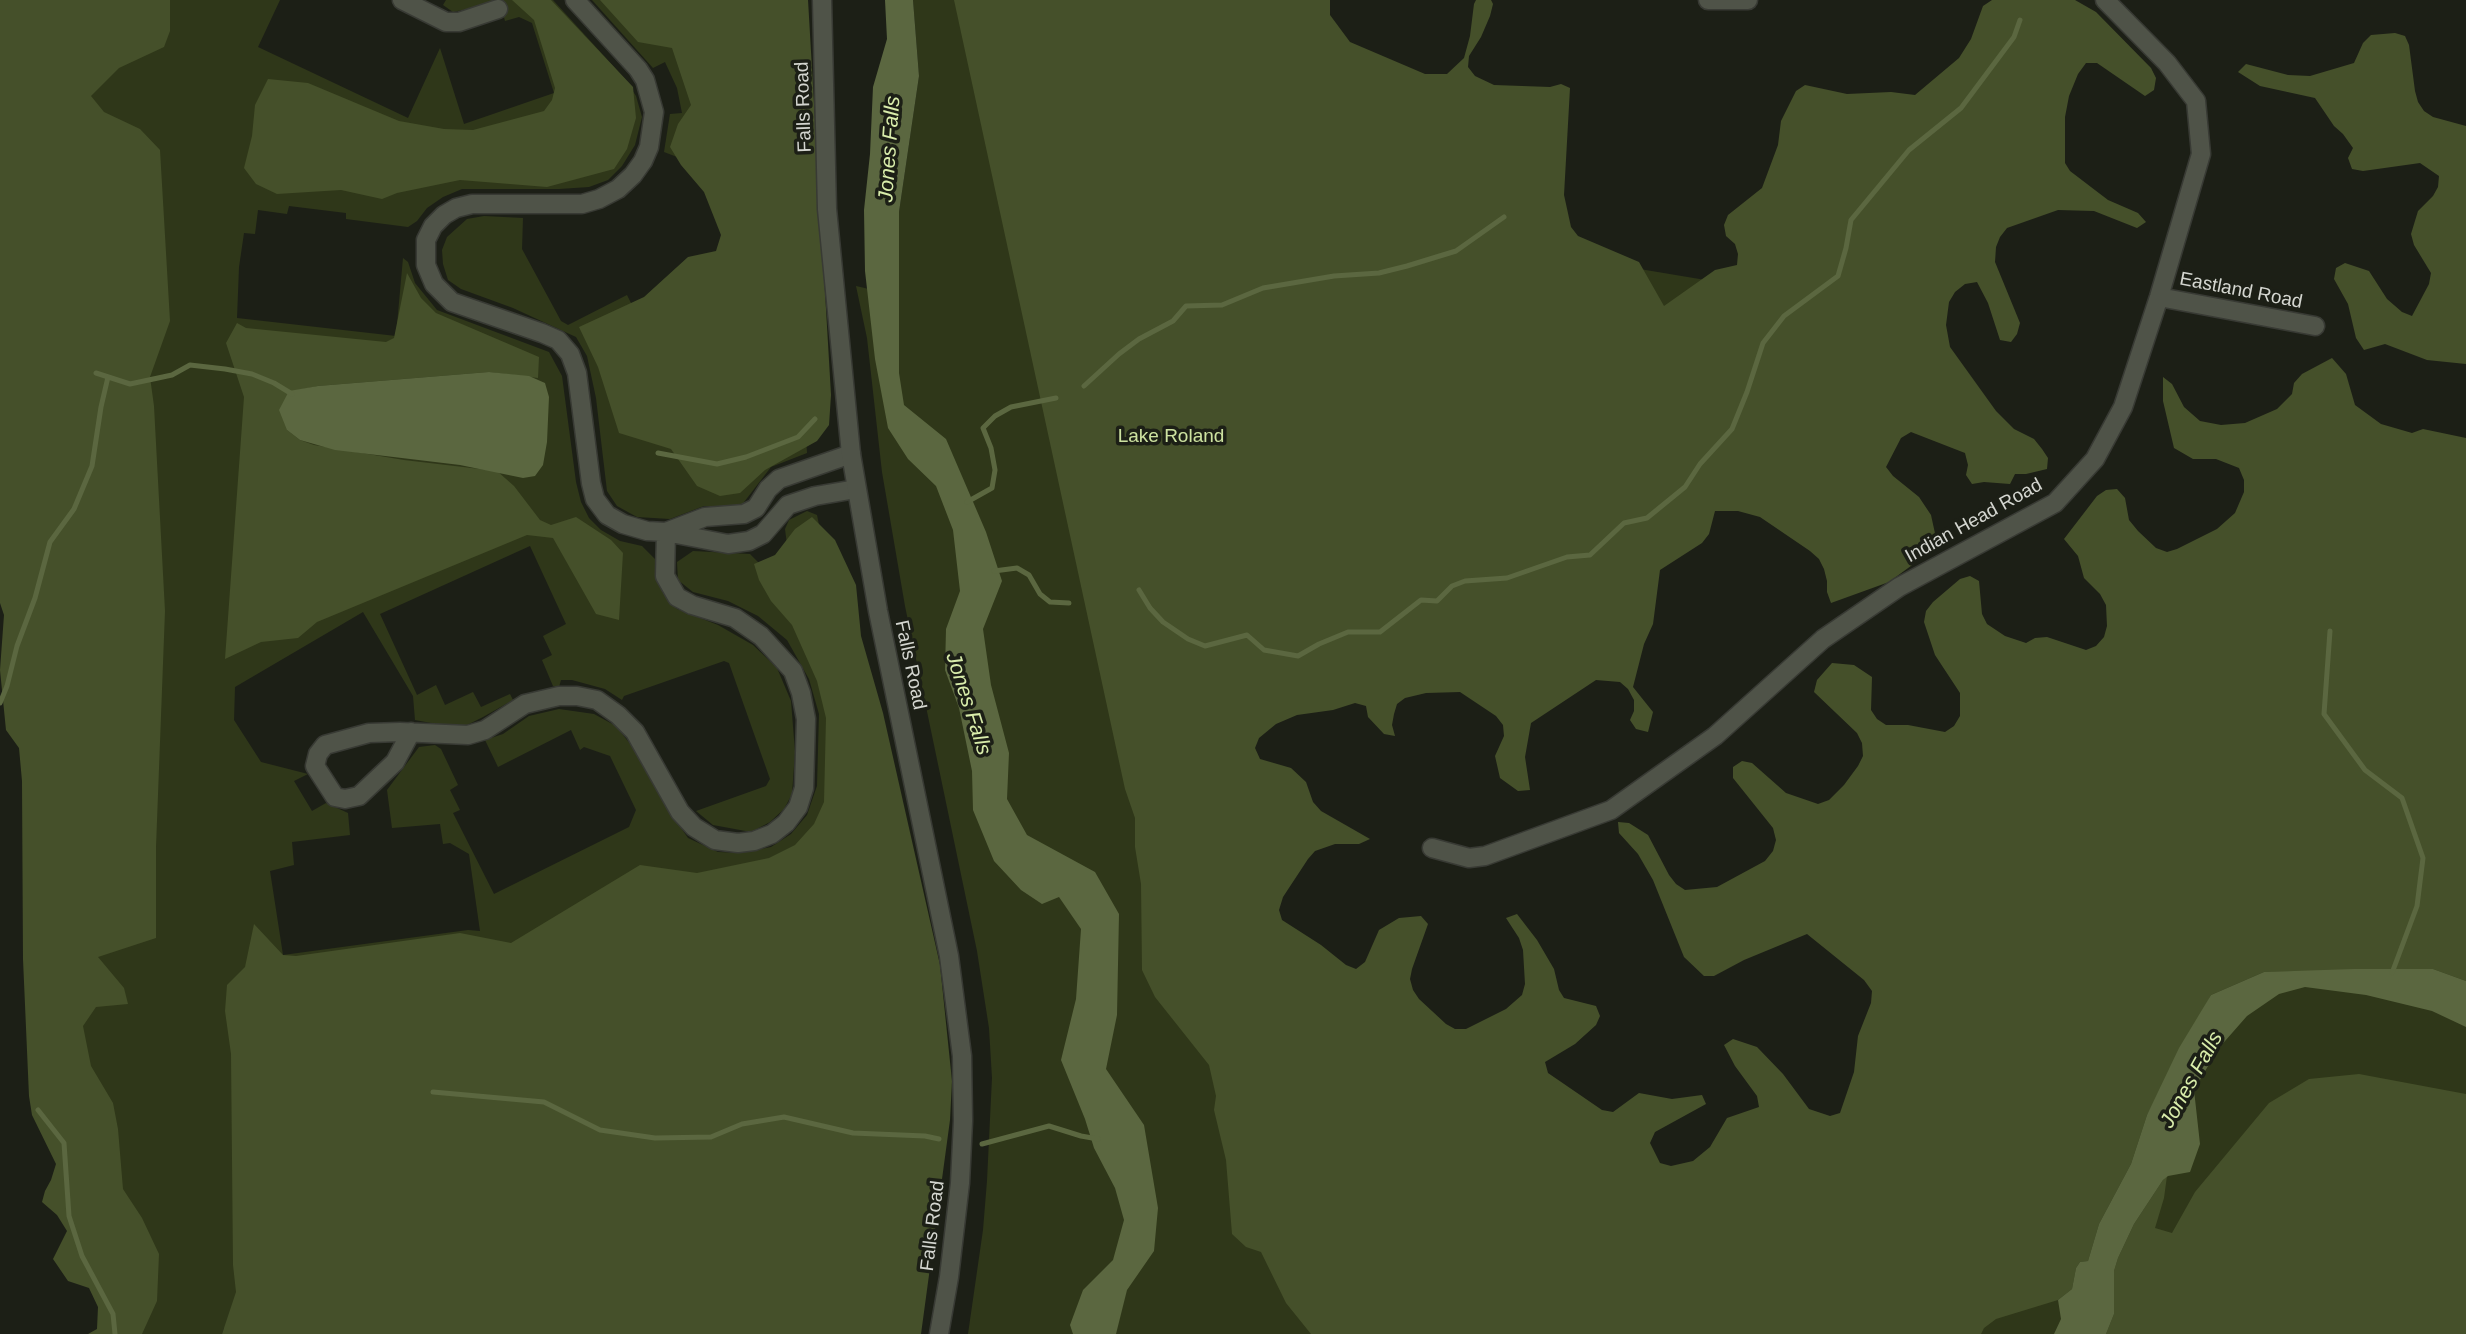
<!DOCTYPE html>
<style>
body{margin:0}
canvas{display:block;background:#1c1f16}
</style>
<canvas width="2466" height="1334"></canvas>
<script>
const ctx = document.querySelector('canvas').getContext('2d');
ctx.lineJoin = 'round';
function fillPath(path, color) { ctx.fillStyle = color; ctx.fill(path, 'evenodd'); }
const shape = rows => new Path2D(rows.map(r => 'M' + r).join(''));
function trace(path, color, width, dash) { ctx.strokeStyle = color; ctx.lineWidth = width; ctx.lineCap = dash ? 'butt' : 'round'; ctx.setLineDash(dash || []); ctx.stroke(path); }
function label(font, color, halo, rows, align = 'center') {
  ctx.font = font + ' Arial,sans-serif'; ctx.lineWidth = 7; ctx.setLineDash([]); ctx.textBaseline = 'middle'; ctx.strokeStyle = halo; ctx.fillStyle = color; for (const [text, x, y, turn = 0] of rows) {
    ctx.save(); ctx.translate(x, y); ctx.rotate((+turn || 0) * Math.PI / 180); ctx.textAlign = isNaN(turn) ? turn : align; if (halo) ctx.strokeText(text, 0, 0); ctx.fillText(text, 0, 0); ctx.restore();
  }
}
fillPath(shape([
 [0,0,280,0,258,47,408,118,440,48,464,124,554,93,532,23,519,17,505,21,500,2,453,12,443,5,446,0,553,0,625,79,636,96,642,117,635,145,622,166,608,180,589,187,559,189,462,189,443,197,427,208,417,221,408,227,346,219,346,213,289,206,287,214,258,210,255,234,244,233,239,267,237,318,396,336,403,258,408,262,415,283,437,310,549,352,562,376,576,482,581,502,589,518,601,530,620,541,642,546,656,560,655,575,663,593,677,609,718,625,753,645,777,668,791,701,795,752,792,794,784,809,770,822,751,832,713,825,696,811,766,786,770,779,729,663,724,661,624,696,622,700,605,689,572,680,561,680,559,687,553,686,542,660,552,655,543,636,566,624,530,546,380,614,417,695,436,685,445,705,473,692,481,707,510,694,513,700,483,717,467,725,453,727,415,720,413,696,363,612,235,687,234,720,261,762,308,774,294,781,312,811,326,803,348,813,350,835,292,842,294,865,270,871,283,955,468,930,480,931,469,854,450,843,443,844,440,824,392,828,387,790,419,747,435,745,441,749,458,785,450,790,460,810,453,813,494,894,629,827,636,810,610,756,584,747,580,750,571,730,498,767,485,740,503,734,529,716,559,709,594,714,616,726,638,754,665,805,688,838,718,852,741,853,771,847,791,834,807,815,817,786,819,714,809,679,787,640,758,616,728,601,693,592,678,580,677,562,693,551,750,554,760,564,789,560,785,529,789,520,807,511,817,515,912,990,341,1334,224,1328,222,1334,140,1334,80,1224],
 [592,0,780,0,807,453,771,467,741,506,704,506,670,519,637,517,617,506,607,491,596,398,587,356,576,337,513,308,461,289,448,280,443,264,442,250,447,237,467,219,484,216,523,218,522,249,561,321,568,325,627,295,633,307,734,244,693,163,664,152,670,114,682,113,677,88,665,62,653,68],
 [913,0,1122,0,1114,181,1801,296,1899,122,1992,35,2033,54,1928,156,1801,381,1685,522,1569,586,1291,680,1170,679,1201,789,1238,890,1317,1001,1471,1125,1538,1167,1586,1180,1650,1190,1812,1191,1935,1204,1974,1068,1978,1002,2252,862,2453,826,2466,833,2466,1334,968,1334,983,1230,987,1181,992,1078,989,1028,977,951,905,606,882,472,867,338,856,286,899,296,899,212,919,76]
]), '#2f3719');
fillPath(shape([
 [0,0,170,0,170,31,164,47,119,68,91,96,104,112,140,129,160,150,170,321,150,377,154,406,165,611,156,847,156,938,98,957,124,988,128,1004,96,1007,83,1026,91,1066,113,1103,118,1129,123,1189,142,1218,159,1254,157,1301,142,1334,88,1334,97,1329,98,1307,89,1288,68,1281,53,1259,67,1231,57,1215,42,1202,45,1191,51,1180,56,1164,32,1115,29,1096,23,959,22,781,19,748,6,730,0,670,4,615,0,603],
 [512,0,551,0,633,87,636,118,627,149,614,169,547,187,460,180,397,193,382,199,341,190,277,194,256,184,244,168,252,136,255,105,268,79,308,83,399,121,444,129,473,130,544,111,552,100,555,88,534,20],
 [600,0,808,0,831,395,829,425,817,441,765,470,740,493,720,496,697,486,671,449,619,433,598,367,579,327,644,297,688,257,716,251,721,235,704,192,681,165,670,147,678,124,691,105,672,48,638,42],
 [954,0,1330,0,1330,15,1350,42,1425,74,1447,74,1464,58,1470,36,1474,4,1476,0,1491,0,1493,4,1490,16,1481,37,1469,56,1468,67,1475,76,1494,85,1550,87,1561,84,1570,88,1564,195,1571,227,1578,236,1639,262,1664,306,1715,270,1737,265,1738,254,1735,244,1726,236,1724,225,1728,215,1762,188,1778,145,1781,121,1796,91,1805,85,1847,94,1891,92,1915,95,1959,58,1971,39,1983,6,1992,0,2075,0,2096,12,2151,68,2156,78,2154,90,2145,96,2097,63,2086,63,2078,74,2069,96,2065,117,2065,163,2070,171,2108,200,2138,213,2146,222,2137,228,2094,211,2058,210,2007,228,2000,237,1996,247,1995,262,2020,323,2017,334,2011,342,2000,340,1988,303,1977,282,1965,284,1955,292,1949,302,1946,325,1950,347,1996,411,2014,429,2034,439,2042,449,2048,458,2047,469,2026,474,2015,474,2010,484,1984,482,1972,484,1966,475,1968,465,1965,453,1911,432,1901,438,1886,467,1893,476,1919,497,1931,515,1936,538,1934,549,1889,582,1831,603,1827,592,1827,581,1824,569,1819,559,1810,551,1760,517,1738,511,1715,511,1709,534,1702,543,1660,570,1653,624,1644,644,1633,687,1653,712,1648,732,1636,729,1630,720,1634,711,1634,700,1628,689,1620,682,1596,680,1531,723,1525,757,1530,790,1518,791,1500,778,1495,756,1504,736,1503,725,1496,716,1460,692,1426,693,1405,698,1397,704,1394,714,1392,725,1395,736,1384,734,1368,717,1366,706,1355,703,1333,710,1297,715,1276,724,1259,738,1255,748,1260,759,1291,768,1306,782,1313,802,1321,811,1370,839,1359,844,1335,844,1315,851,1308,859,1283,897,1279,910,1282,920,1321,945,1346,965,1356,969,1365,962,1379,930,1399,918,1421,916,1428,924,1412,969,1410,979,1413,990,1419,999,1446,1024,1455,1029,1466,1029,1506,1009,1522,995,1525,984,1523,950,1519,938,1506,918,1517,914,1537,940,1554,969,1559,990,1564,998,1596,1006,1600,1016,1596,1025,1575,1044,1545,1062,1548,1073,1602,1110,1613,1112,1639,1093,1672,1099,1702,1095,1706,1104,1655,1132,1650,1143,1660,1163,1671,1166,1693,1161,1710,1147,1727,1118,1759,1107,1757,1096,1735,1066,1724,1045,1733,1039,1757,1047,1783,1074,1809,1109,1830,1116,1840,1113,1854,1072,1858,1036,1871,1003,1872,991,1864,980,1807,934,1744,960,1714,976,1704,976,1684,957,1653,880,1638,854,1619,833,1618,822,1629,823,1648,835,1669,875,1676,884,1685,890,1717,887,1765,861,1773,851,1776,840,1773,828,1733,778,1733,767,1742,761,1752,763,1786,793,1818,804,1829,800,1844,785,1858,766,1863,756,1862,743,1857,733,1814,692,1817,680,1832,663,1854,665,1872,677,1871,710,1877,719,1886,725,1908,725,1945,732,1954,726,1960,716,1960,693,1935,655,1924,622,1926,611,1933,602,1960,579,1970,576,1979,581,1982,614,1987,624,2005,636,2026,643,2035,638,2047,637,2086,650,2096,646,2104,637,2107,626,2106,605,2100,594,2084,578,2078,556,2064,539,2097,496,2106,490,2117,489,2125,498,2129,520,2138,531,2156,548,2167,552,2177,549,2217,529,2235,513,2244,492,2244,480,2239,468,2216,459,2193,459,2174,448,2163,401,2163,377,2172,384,2184,407,2200,421,2221,425,2245,423,2277,409,2292,394,2294,383,2302,374,2332,358,2346,374,2355,405,2381,424,2412,433,2423,429,2466,438,2466,981,2433,969,2264,972,2211,995,2147,1115,2131,1164,2099,1224,2088,1261,2080,1262,2076,1268,2072,1289,2058,1300,1996,1319,1984,1328,1981,1334,1311,1334,1286,1303,1261,1252,1246,1247,1232,1234,1226,1160,1214,1110,1216,1096,1209,1065,1155,997,1142,970,1141,884,1135,847,1135,818,1125,789],
 [2395,33,2405,36,2409,45,2415,91,2418,102,2424,111,2433,117,2466,126,2466,364,2427,360,2385,344,2364,350,2356,338,2348,304,2334,279,2336,268,2345,263,2369,271,2387,299,2402,312,2412,316,2429,284,2431,273,2414,245,2411,234,2418,211,2433,196,2438,187,2439,176,2420,163,2363,171,2352,169,2348,158,2353,148,2343,134,2334,126,2315,98,2260,86,2238,72,2246,64,2288,75,2310,76,2354,63,2363,43,2371,35],
 [407,273,421,298,436,313,539,357,538,378,489,372,318,386,289,392,287,430,300,440,314,445,404,460,497,471,514,486,540,520,551,525,576,517,611,540,623,553,619,620,596,614,553,538,527,535,317,622,298,638,261,642,225,659,244,397,226,343,237,323,246,328,386,342,394,338],
 [812,517,835,540,856,585,861,636,883,713,940,965,952,1081,950,1120,921,1334,222,1334,236,1292,233,1265,231,1054,225,1011,227,985,245,967,254,924,283,955,296,956,460,933,511,943,640,865,697,873,769,858,795,845,814,824,824,802,826,718,817,681,792,625,771,601,759,580,754,564,775,555,795,529],
 [2359,1074,2466,1094,2466,1334,2106,1334,2114,1314,2114,1271,2118,1258,2134,1224,2163,1180,2167,1176,2164,1198,2155,1228,2172,1233,2195,1192,2269,1103,2309,1079]
]), '#45502a');
fillPath(shape([
 [885,0,913,0,919,76,899,212,899,373,904,405,946,439,986,532,1002,581,983,629,991,685,1009,753,1007,799,1027,835,1095,872,1119,914,1117,1015,1106,1069,1144,1125,1158,1208,1154,1251,1127,1290,1116,1334,1073,1334,1070,1325,1083,1290,1113,1260,1124,1220,1115,1188,1094,1148,1085,1119,1061,1060,1076,999,1081,929,1059,897,1042,904,1021,890,994,861,973,810,972,771,959,708,945,670,946,629,960,591,953,530,936,486,908,459,888,428,875,359,865,271,864,210,870,154,873,87,887,39],
 [489,372,529,376,545,383,549,397,547,442,543,465,535,476,523,478,460,465,335,450,300,440,287,430,279,410,289,391,318,386],
 [2354,969,2433,969,2466,981,2466,1027,2432,1011,2366,995,2305,987,2279,994,2247,1016,2218,1049,2194,1090,2200,1144,2190,1172,2168,1176,2163,1180,2134,1224,2118,1258,2114,1271,2114,1314,2106,1334,2054,1334,2061,1319,2058,1300,2072,1289,2076,1268,2080,1262,2088,1261,2099,1224,2131,1164,2147,1115,2179,1048,2211,995,2264,972]
]), '#5b6740');
trace(shape([
 [96,373,130,384,172,375,190,365,225,369,252,374,274,383,292,394],
 [1084,386,1119,354,1139,339,1173,321,1186,306,1222,305,1263,288,1334,276,1379,273,1407,266,1456,251,1504,217],
 [658,453,717,464,746,457,798,437,815,419],
 [967,502,992,488,995,470,991,448,983,428,995,416,1011,407,1056,398],
 [994,571,1017,568,1029,575,1040,594,1050,602,1069,603],
 [1139,590,1150,608,1163,622,1188,639,1205,646,1247,635,1264,650,1298,656,1319,644,1348,632,1380,632,1421,600,1437,601,1452,586,1465,581,1507,578,1567,557,1590,555,1624,523,1647,518,1685,487,1700,464,1732,429,1747,392,1763,343,1784,316,1838,276,1846,248,1851,220,1909,150,1961,108,2014,37,2020,20],
 [2330,631,2324,714,2365,770,2402,798,2423,858,2417,906,2392,973],
 [0,703,7,686,17,646,35,598,50,542,74,509,92,466,101,407,108,377],
 [433,1092,544,1102,600,1130,655,1138,711,1137,742,1124,784,1117,853,1133,925,1136,939,1139],
 [38,1110,64,1143,69,1216,82,1256,113,1314,115,1334],
 [982,1144,1049,1126,1081,1136,1098,1139]
]), '#5b6740', 5);
const minor = shape([
 [402,0,446,22,459,22,498,9],
 [575,0,638,69,645,80,654,112,649,147,643,161,633,175,618,189,599,199,582,204,472,204,456,208,444,215,433,226,426,240,426,265,434,284,452,302,542,333,558,340,570,354,577,373,591,483,595,499,607,515,623,524,647,531,666,532,728,544,749,541,763,534,788,505,815,496,856,489],
 [1708,0,1748,0],
 [2159,297,2315,326],
 [666,532,705,517,744,514,756,508,768,489,779,479,851,454],
 [411,732,395,762,359,796,345,799,335,797,315,766,318,754,325,745,369,733,400,732,468,735,485,730,525,704,559,696,577,696,597,700,618,715,635,732,680,812,694,827,715,840,738,843,754,841,772,834,786,823,798,807,804,788,806,719,801,693,793,671,761,636,735,618,692,605,677,597,665,576,666,532],
 [1432,848,1469,858,1485,856,1611,810,1715,736,1823,639,1899,587,2055,503,2095,459,2123,407,2159,297,2201,154,2196,101,2167,63,2105,0]
]);
const secondary = shape([
 [822,0,827,209,851,454,878,611,949,956,962,1056,963,1121,960,1183,949,1277,939,1334]
]);
trace(minor, '#383a34', 21);
trace(secondary, '#383a34', 21);
trace(minor, '#4f5348', 18);
trace(secondary, '#4f5348', 18);
label('19px', '#d4d6d0', '#1c1f16', [
 ["Falls Road",804,107,-92],
 ["Eastland Road",2241,291,11],
 ["Indian Head Road",1974,521,-29],
 ["Falls Road",910,665,78],
 ["Falls Road",933,1226,-83]
]);
label('19px', '#cde2a0', '#1c1f16', [
 ["Lake Roland",1171,437]
]);
label('italic 21px', '#d9edab', '#1c1f16', [
 ["Jones Falls",890,149,-86],
 ["Jones Falls",968,704,72],
 ["Jones Falls",2192,1080,-61]
]);
</script>
